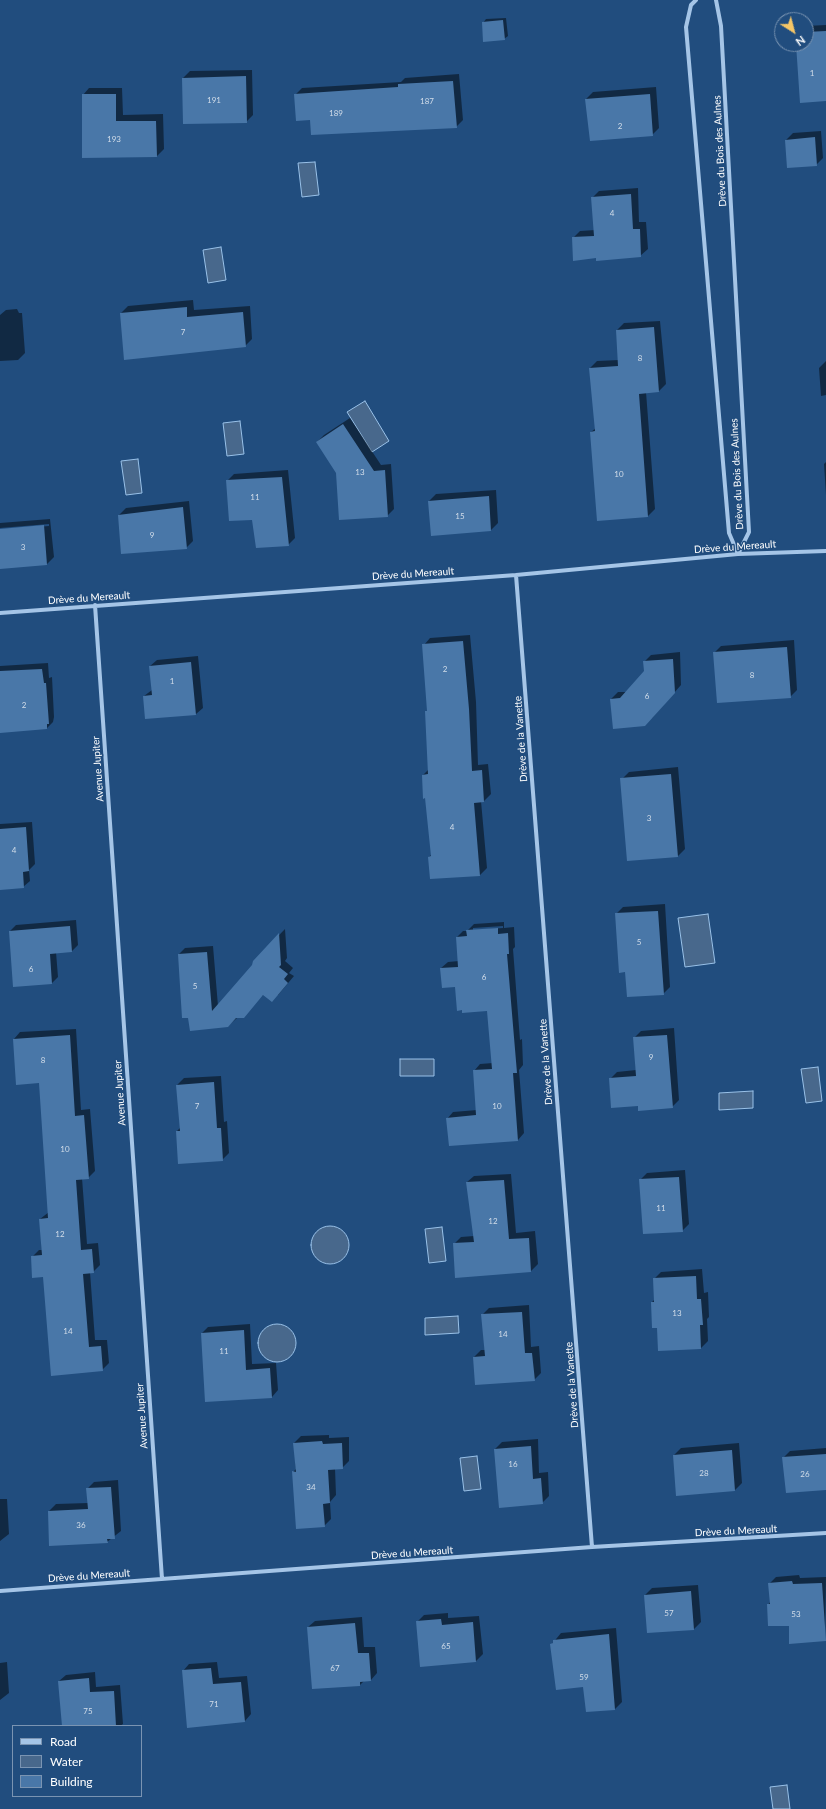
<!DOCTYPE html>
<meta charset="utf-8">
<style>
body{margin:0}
#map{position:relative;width:826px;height:1809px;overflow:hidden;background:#214d7e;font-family:Lato,sans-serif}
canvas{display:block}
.legend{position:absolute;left:12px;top:1725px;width:130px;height:72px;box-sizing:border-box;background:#214d7e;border:1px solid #7a94b2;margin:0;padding:5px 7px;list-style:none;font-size:12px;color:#fff}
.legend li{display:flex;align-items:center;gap:8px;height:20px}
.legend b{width:20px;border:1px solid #7a94b2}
.north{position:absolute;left:774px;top:12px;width:40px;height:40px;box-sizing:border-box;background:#214d7e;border:1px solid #7a94b2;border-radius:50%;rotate:144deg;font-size:11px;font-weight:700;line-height:16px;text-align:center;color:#fff}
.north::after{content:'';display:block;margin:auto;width:14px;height:18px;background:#f4c667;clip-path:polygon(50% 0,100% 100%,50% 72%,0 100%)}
</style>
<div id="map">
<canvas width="826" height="1809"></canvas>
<ul class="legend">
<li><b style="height:5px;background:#a5c5e7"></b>Road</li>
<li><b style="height:11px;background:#48688c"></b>Water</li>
<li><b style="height:11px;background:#4977a8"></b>Building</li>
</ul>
<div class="north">N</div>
</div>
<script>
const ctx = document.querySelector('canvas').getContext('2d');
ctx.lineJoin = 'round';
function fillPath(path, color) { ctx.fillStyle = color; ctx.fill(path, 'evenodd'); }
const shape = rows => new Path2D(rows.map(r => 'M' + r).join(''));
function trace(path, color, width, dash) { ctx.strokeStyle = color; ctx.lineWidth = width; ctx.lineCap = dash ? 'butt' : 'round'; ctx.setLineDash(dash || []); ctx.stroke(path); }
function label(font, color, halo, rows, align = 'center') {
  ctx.font = font + ' Lato,sans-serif'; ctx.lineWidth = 3; ctx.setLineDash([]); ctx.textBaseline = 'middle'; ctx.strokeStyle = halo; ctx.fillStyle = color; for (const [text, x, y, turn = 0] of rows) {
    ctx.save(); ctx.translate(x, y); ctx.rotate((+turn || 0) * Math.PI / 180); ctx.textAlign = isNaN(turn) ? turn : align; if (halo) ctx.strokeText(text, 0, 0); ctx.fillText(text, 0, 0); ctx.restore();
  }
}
const water = shape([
 [315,162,319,195,302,197,298,163,315,162],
 [221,247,226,280,208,283,203,250,221,247],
 [365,401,389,441,372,452,347,412,365,401],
 [240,421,244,454,227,456,223,423,240,421],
 [138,459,142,493,126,495,121,461,138,459],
 [708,914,715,963,685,967,678,918,708,914],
 [400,1059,434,1059,434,1076,400,1076,400,1059],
 [818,1067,822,1101,806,1103,801,1069,818,1067],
 [753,1091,753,1108,719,1110,719,1093,753,1091],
 '311 1245a19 19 0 1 1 38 0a19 19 0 1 1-38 0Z',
 [442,1227,446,1261,429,1263,425,1229,442,1227],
 [458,1316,459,1333,425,1335,425,1318,458,1316],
 '258 1343a19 19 0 1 1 38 0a19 19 0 1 1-38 0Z',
 [477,1456,481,1489,464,1491,460,1458,477,1456],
 [787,1785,790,1809,773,1809,770,1787,787,1785]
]);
fillPath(water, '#48688c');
trace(water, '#99c1e8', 1);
fillPath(shape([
 [506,18,508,36,504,39,483,23,486,19],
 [826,25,826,100,797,44,806,44,806,26],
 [252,70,253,115,246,122,183,78,190,71],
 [459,74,463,120,456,127,311,119,295,95,302,88,401,82,405,78],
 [656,87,659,128,652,135,586,99,593,92],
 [89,88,122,88,123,115,163,114,164,149,157,156,83,157,83,95],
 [821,131,823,158,816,165,786,140,793,133],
 [638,188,639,222,646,222,648,249,640,256,597,257,573,238,580,231,595,230,592,198,599,191],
 [193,300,194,310,250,306,252,339,245,346,121,313,128,306],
 [17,309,19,313,22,313,25,353,18,360,0,361,0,315,6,310],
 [660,321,666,384,659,391,646,392,655,509,648,516,591,432,596,428,590,368,597,361,619,360,617,330,624,323],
 [826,361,826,395,821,396,819,368],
 [350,418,381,465,391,464,394,509,387,516,337,473,317,442,324,435],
 [826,462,826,495,824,464],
 [288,470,295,538,288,545,253,519,227,481,234,474],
 [496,490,498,523,491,530,432,535,429,501,436,494],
 [189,501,193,541,186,548,119,515,126,508],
 [50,519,54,557,47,564,0,568,0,530,49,526,49,524,0,528,0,523],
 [470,635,476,702,478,765,488,764,491,794,484,801,481,801,487,868,480,875,429,857,432,854,423,775,429,769,426,712,428,710,424,645,430,638],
 [794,640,797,690,790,697,714,653,721,646],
 [680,652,681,685,652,718,611,699,618,692,627,692,645,671,644,662,651,655],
 [198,656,203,708,196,714,144,696,152,690,150,666,157,660],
 [48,663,49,678,52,677,54,717,53,722,47,728,0,732,0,666],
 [678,767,685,849,678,856,622,779,629,772],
 [32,822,35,864,29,870,30,881,23,887,0,877,0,824],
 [665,904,670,987,663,994,626,971,616,914,623,907],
 [76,920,78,945,72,951,56,952,58,977,52,983,10,931,16,925],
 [504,922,504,928,514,927,515,947,513,949,520,1040,522,1039,523,1065,519,1070,524,1133,518,1140,447,1119,453,1112,477,1110,474,1071,480,1064,493,1063,488,1010,456,986,441,968,448,962,459,961,457,937,463,931,467,931,474,924],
 [503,926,503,928,473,930,473,928],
 [285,929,287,958,285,961,293,968,289,973,294,976,278,995,264,994,228,1026,191,1030,179,954,185,948,213,946,218,1006,253,965,254,961],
 [674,1028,679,1100,672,1107,639,1105,610,1079,617,1072,636,1070,634,1038,641,1031],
 [76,1029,81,1110,90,1109,95,1171,88,1178,82,1178,87,1244,98,1243,100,1265,93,1272,90,1272,95,1340,107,1340,109,1363,102,1370,32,1257,39,1250,42,1250,40,1219,49,1212,40,1082,14,1039,20,1032],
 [221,1076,224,1122,227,1121,229,1153,222,1160,177,1131,181,1127,177,1085,184,1078],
 [685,1170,689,1224,682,1231,640,1180,647,1173],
 [511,1174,516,1233,535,1231,538,1264,531,1271,454,1244,461,1237,474,1236,467,1182,474,1176],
 [702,1269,704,1293,708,1292,709,1317,707,1319,708,1341,701,1348,658,1327,652,1302,655,1299,654,1279,661,1272],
 [529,1305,531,1347,539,1346,541,1373,534,1380,474,1357,481,1350,485,1350,482,1315,489,1308],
 [250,1324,252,1364,276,1363,278,1390,272,1397,202,1333,208,1327],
 [329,1435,329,1438,349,1437,349,1461,342,1468,335,1468,336,1495,330,1502,331,1519,324,1526,293,1472,296,1469,294,1443,301,1436],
 [538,1439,539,1473,548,1472,549,1496,542,1503,500,1507,495,1449,502,1442],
 [739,1443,742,1483,735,1490,674,1455,681,1448],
 [826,1448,826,1489,783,1458,790,1451],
 [118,1480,121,1531,107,1542,49,1511,56,1504,88,1503,87,1489,94,1482],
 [0,1499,7,1499,9,1534,0,1541],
 [799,1575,800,1578,826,1577,825,1640,789,1625,768,1605,771,1601,769,1584,776,1577],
 [698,1585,701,1622,694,1629,645,1595,652,1588],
 [448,1613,448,1618,479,1616,483,1654,476,1661,421,1666,417,1622,424,1615],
 [362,1617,364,1647,375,1647,377,1673,371,1680,364,1681,360,1685,308,1627,315,1621],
 [616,1628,622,1702,615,1709,584,1686,552,1644,561,1633],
 [7,1662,9,1693,0,1700,0,1663],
 [217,1662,219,1678,247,1676,251,1714,245,1721,183,1671,189,1664],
 [95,1672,96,1687,120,1685,123,1724,120,1726,63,1726,59,1681,66,1675]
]), '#0007');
fillPath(shape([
 [503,20,505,40,483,42,482,22],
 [826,31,826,101,800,103,796,44,806,44,806,32],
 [246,76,247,123,183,124,182,78],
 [453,81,457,128,311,135,310,120,296,121,294,94,398,87,398,84],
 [82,94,116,94,116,121,156,121,157,157,82,158],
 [650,94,653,136,590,141,585,99],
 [815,137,817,166,787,168,785,140],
 [631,194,633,229,640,229,641,257,596,261,596,258,573,261,572,237,594,236,591,197],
 [187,307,187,317,243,312,246,347,124,360,120,313],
 [654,327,659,392,639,394,648,517,597,521,590,432,595,431,589,368,618,366,616,330],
 [343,424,374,471,385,470,388,517,339,520,336,473,316,442],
 [282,477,289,546,256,548,252,520,229,521,226,480],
 [489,496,491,531,431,536,428,501],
 [183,507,187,549,121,554,118,515],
 [44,525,47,565,0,569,0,529],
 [463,641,469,709,472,771,482,770,484,802,474,803,480,876,430,879,428,857,431,856,425,798,423,799,422,775,428,774,425,711,427,711,422,644],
 [787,647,791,698,717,703,713,652],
 [673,659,675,693,645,726,613,729,610,699,620,698,644,671,643,661],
 [191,662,196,715,145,719,143,696,152,695,149,666],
 [42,669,44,683,46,683,49,724,47,724,47,729,0,733,0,671],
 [671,774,678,857,627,861,620,778],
 [26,827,29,871,23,872,24,888,0,890,0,829],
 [658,911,664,995,627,997,625,972,619,973,615,913],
 [70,926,72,952,50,954,52,984,13,987,9,931],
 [498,928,498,934,508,933,509,954,507,954,517,1073,513,1073,518,1141,449,1146,446,1118,476,1115,473,1070,492,1069,487,1011,462,1013,462,1010,457,1011,455,987,442,988,440,968,458,967,456,937,467,936,466,930],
 [279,933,281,965,279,967,288,974,284,979,288,983,272,1002,263,995,244,1018,236,1018,228,1027,190,1031,188,1018,182,1018,178,954,207,952,212,1011,252,965,253,961],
 [70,1035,75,1116,84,1115,89,1179,76,1180,81,1250,92,1249,94,1273,83,1274,89,1347,101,1346,103,1371,51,1376,43,1277,32,1278,31,1256,42,1255,39,1219,48,1218,39,1083,16,1085,13,1039],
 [667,1035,673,1108,638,1111,638,1106,611,1108,609,1078,636,1076,633,1037],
 [214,1082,217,1128,221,1128,223,1161,178,1164,176,1131,180,1131,176,1085],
 [679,1177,683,1232,643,1234,639,1179],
 [504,1180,509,1239,529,1238,531,1272,455,1278,453,1243,474,1242,466,1182],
 [696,1276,697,1299,701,1299,703,1325,700,1325,701,1349,658,1351,657,1328,652,1328,651,1302,654,1302,653,1278],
 [522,1312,525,1353,532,1353,535,1381,475,1385,473,1357,485,1356,481,1314],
 [244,1330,246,1370,270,1368,272,1398,205,1402,201,1333],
 [322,1441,323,1444,342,1443,343,1469,328,1470,330,1503,323,1504,325,1527,296,1529,292,1471,296,1472,293,1443],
 [531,1446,533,1479,541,1478,543,1504,499,1508,494,1449],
 [732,1450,735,1491,676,1496,673,1455],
 [826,1454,826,1490,786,1493,782,1457],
 [111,1487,115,1539,107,1539,108,1543,49,1546,48,1511,88,1509,86,1488],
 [792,1581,793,1584,822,1583,826,1641,789,1644,789,1626,768,1626,767,1604,770,1604,768,1583],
 [691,1591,694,1630,647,1633,644,1595],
 [441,1619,442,1625,473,1622,476,1662,420,1667,416,1621],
 [355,1623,358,1653,369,1653,371,1681,360,1682,360,1686,312,1689,307,1627],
 [609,1634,615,1710,586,1712,583,1687,556,1690,550,1644,553,1643,553,1640],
 [211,1668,213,1684,241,1682,245,1722,187,1728,182,1670],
 [89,1678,90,1692,114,1691,116,1726,62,1726,58,1681]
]), '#4977a8');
trace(shape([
 [696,0,691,5,686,27,729,533,738,554],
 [716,0,721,26,749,532,738,554],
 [516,575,592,1547],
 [95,605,162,1579],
 [0,613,516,575,738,554,826,551],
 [0,1591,592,1547,826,1533]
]), '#a5c5e7', 4);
label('8px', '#d2dde9', null, [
 ["1",812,73],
 ["191",214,100],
 ["187",427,101],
 ["189",336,113],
 ["2",620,126],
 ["193",114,139],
 ["4",612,213],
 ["7",183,332],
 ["8",640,358],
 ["13",360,472],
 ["10",619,474],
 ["11",255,497],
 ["15",460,516],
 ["9",152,535],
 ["3",23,547],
 ["2",445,669],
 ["8",752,675],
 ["1",172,681],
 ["6",647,696],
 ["2",24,705],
 ["3",649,818],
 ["4",452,827],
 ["4",14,850],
 ["5",639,942],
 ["6",31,969],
 ["6",484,977],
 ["5",195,986],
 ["9",651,1057],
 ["8",43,1060],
 ["7",197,1106],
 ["10",497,1106],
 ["10",65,1149],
 ["11",661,1208],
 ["12",493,1221],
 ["12",60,1234],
 ["13",677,1313],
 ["14",68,1331],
 ["14",503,1334],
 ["11",224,1351],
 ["16",513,1464],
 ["28",704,1473],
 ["26",805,1474],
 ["34",311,1487],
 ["36",81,1525],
 ["57",669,1613],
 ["53",796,1614],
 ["65",446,1646],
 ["67",335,1668],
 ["59",584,1677],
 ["71",214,1704],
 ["75",88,1711]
]);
label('10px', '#fff', '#214d7e', [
 ["Drève du Bois des Aulnes",720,151,-93],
 ["Drève du Bois des Aulnes",737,474,-93],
 ["Drève du Mereault",735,547,-4],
 ["Drève du Mereault",413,574,-4],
 ["Drève du Mereault",89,598,-4],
 ["Drève de la Vanette",521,739,-94],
 ["Avenue Jupiter",98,769,-94],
 ["Drève de la Vanette",546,1062,-94],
 ["Avenue Jupiter",120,1093,-94],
 ["Drève de la Vanette",572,1385,-94],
 ["Avenue Jupiter",142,1416,-94],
 ["Drève du Mereault",736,1531,-3],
 ["Drève du Mereault",412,1553,-4],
 ["Drève du Mereault",89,1576,-4]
]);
</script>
